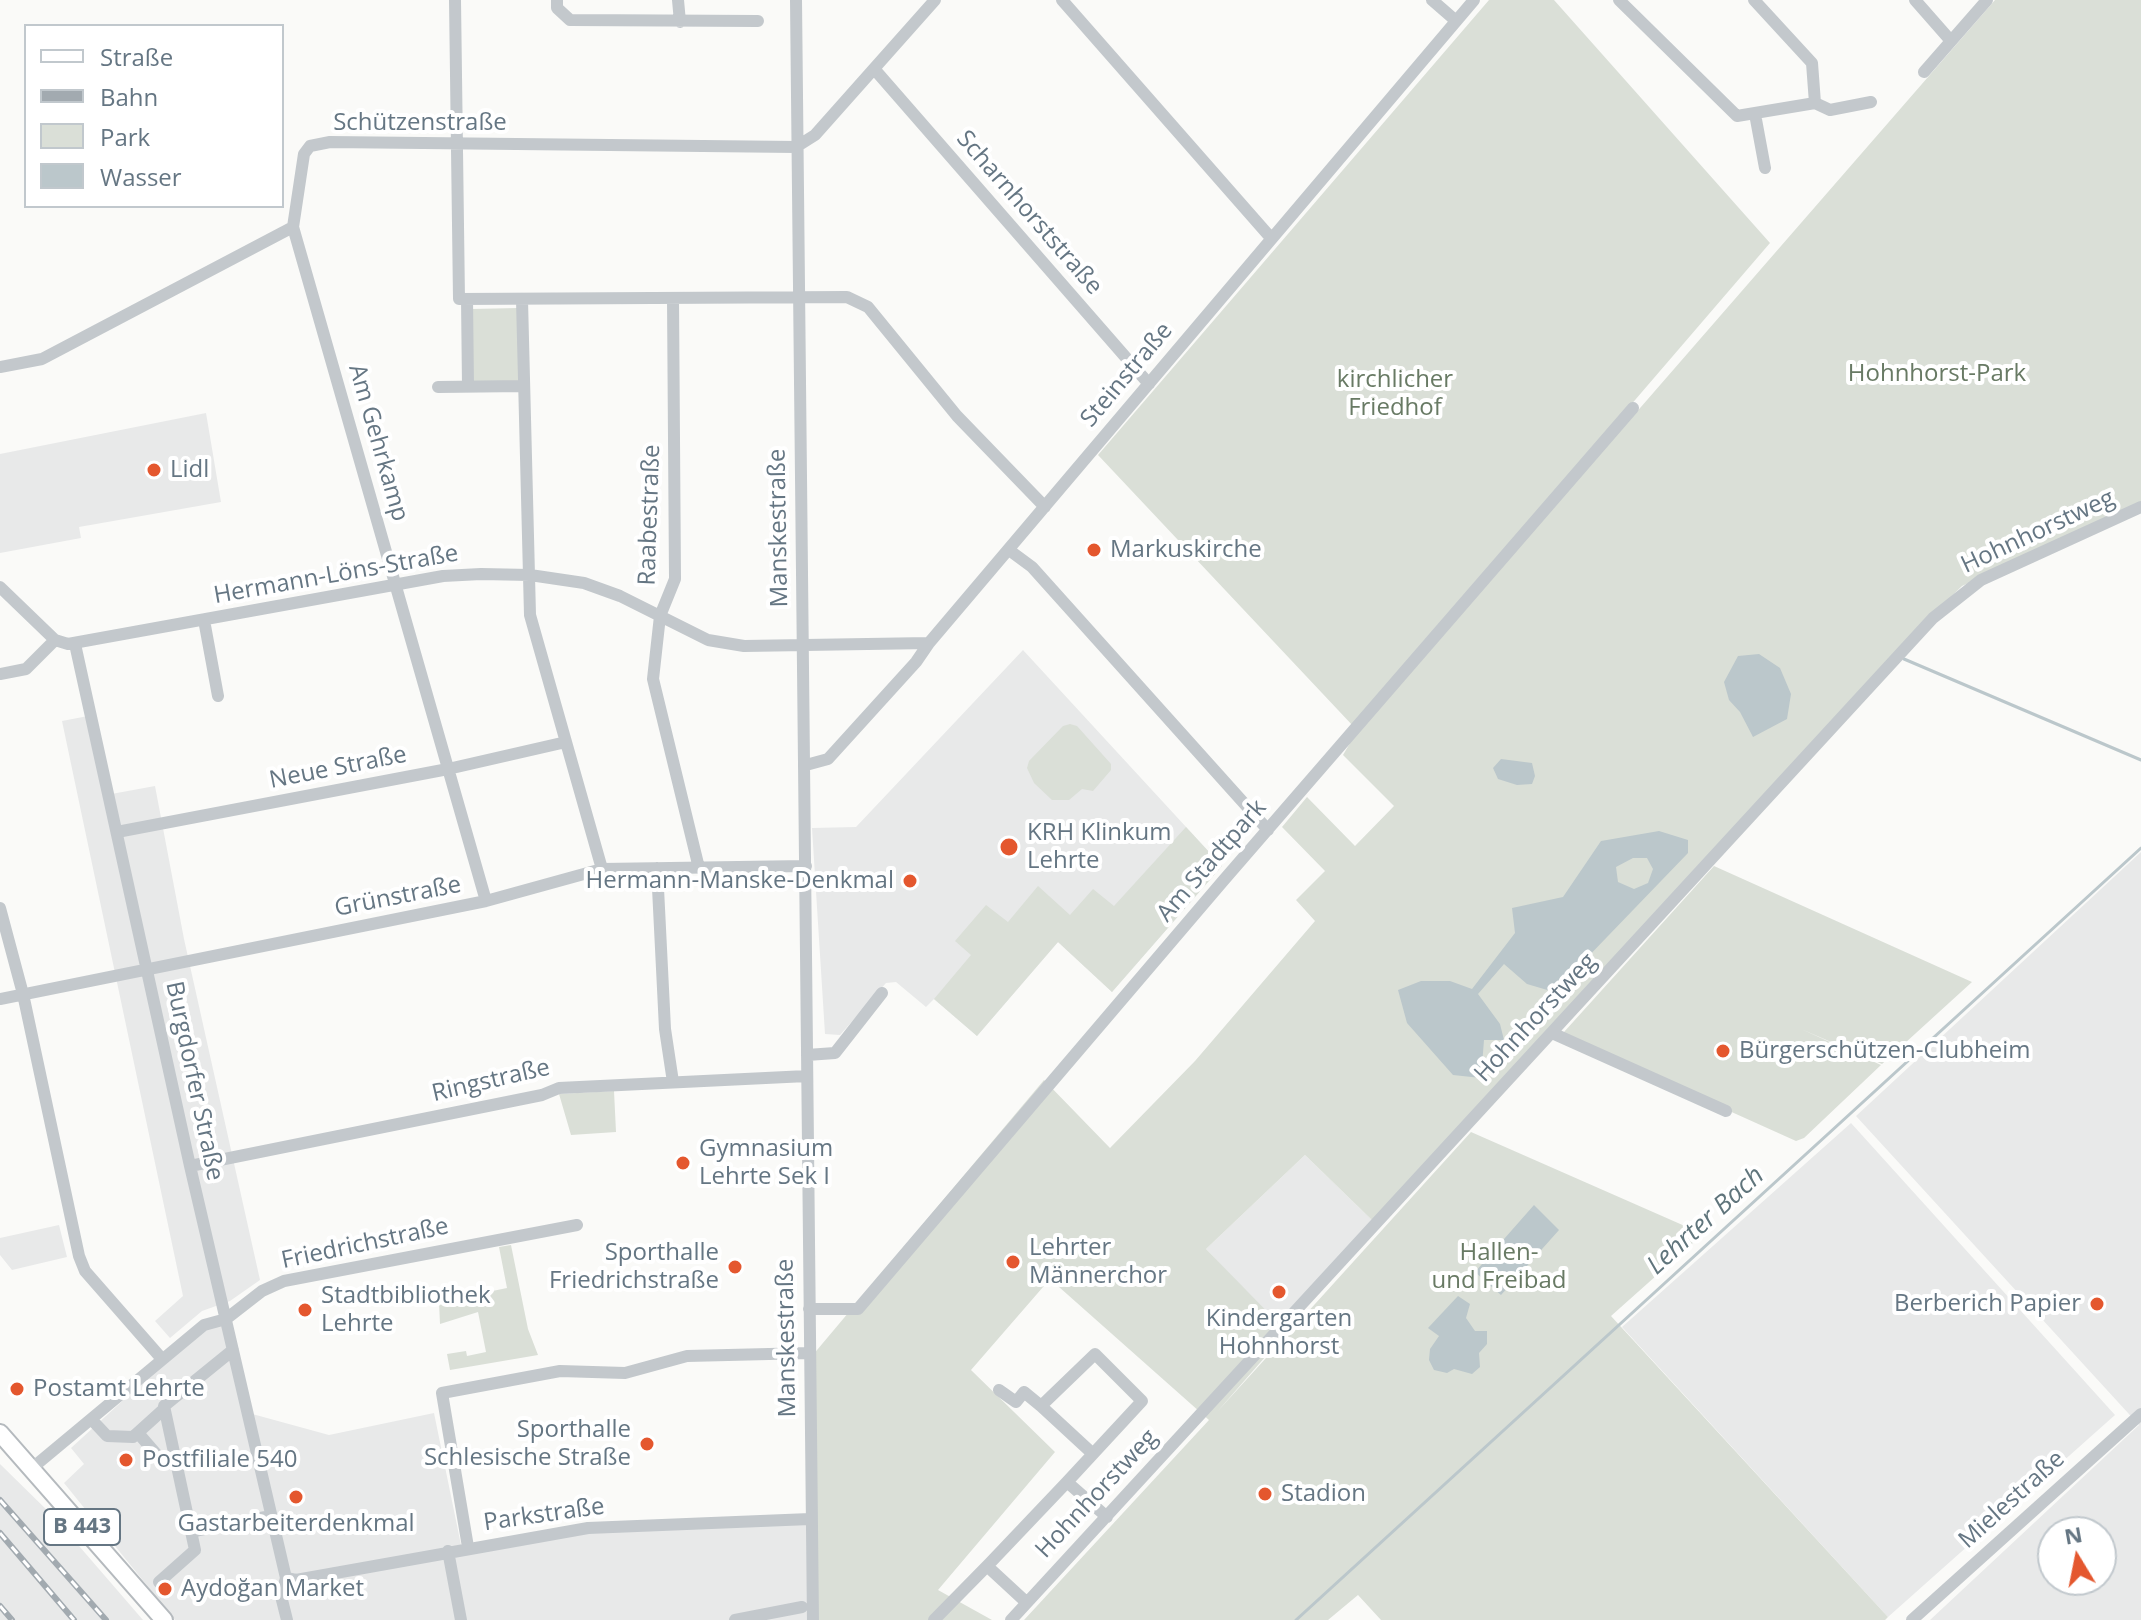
<!DOCTYPE html>
<meta charset="utf-8">
<style>
body{margin:0}
#map{position:relative;width:2141px;height:1620px;overflow:hidden;background:#fafaf8;font-family:"Open Sans",sans-serif}
canvas{display:block}
.legend{position:absolute;left:24px;top:24px;width:260px;height:184px;box-sizing:border-box;background:#fff;border:2px solid #c1c8cd;margin:0;padding:10px 14px;list-style:none;font-size:24px;color:#657683}
.legend li{display:flex;align-items:center;gap:16px;height:40px}
.legend b{width:40px;border:2px solid #c1c8cd}
.north{position:absolute;left:2037px;top:1516px;width:80px;height:80px;box-sizing:border-box;background:#fff;border:2px solid #c1c8cd;border-radius:50%;rotate:350deg;font-size:22px;font-weight:700;line-height:32px;text-align:center;color:#657683}
.north::after{content:'';display:block;margin:auto;width:28px;height:36px;background:#e4572e;clip-path:polygon(50% 0,100% 100%,50% 72%,0 100%)}
</style>
<div id="map">
<canvas width="2141" height="1620"></canvas>
<ul class="legend">
<li><b style="height:10px;background:#fff"></b>Straße</li>
<li><b style="height:10px;background:#a2aab0"></b>Bahn</li>
<li><b style="height:22px;background:#dadfd7"></b>Park</li>
<li><b style="height:22px;background:#bbc7cb"></b>Wasser</li>
</ul>
<div class="north">N</div>
</div>
<script>
const ctx = document.querySelector('canvas').getContext('2d');
ctx.lineJoin = 'round';
function fillPath(path, color) { ctx.fillStyle = color; ctx.fill(path, 'evenodd'); }
const shape = rows => new Path2D(rows.map(r => 'M' + r).join(''));
function trace(path, color, width, dash) { ctx.strokeStyle = color; ctx.lineWidth = width; ctx.lineCap = dash ? 'butt' : 'round'; ctx.setLineDash(dash || []); ctx.stroke(path); }
function label(font, color, halo, rows, align = 'center') {
  ctx.font = font + ' "Open Sans",sans-serif'; ctx.lineWidth = 8; ctx.setLineDash([]); ctx.textBaseline = 'middle'; ctx.strokeStyle = halo; ctx.fillStyle = color; for (const [text, x, y, turn = 0] of rows) {
    ctx.save(); ctx.translate(x, y); ctx.rotate((+turn || 0) * Math.PI / 180); ctx.textAlign = isNaN(turn) ? turn : align; if (halo) ctx.strokeText(text, 0, 0); ctx.fillText(text, 0, 0); ctx.restore();
  }
}
fillPath(shape([
 [206,413,221,502,79,527,81,538,0,553,0,454],
 [1023,650,1222,866,1112,992,1058,942,977,1036,934,999,926,1007,896,982,886,983,840,1035,825,1034,812,828,856,827],
 [88,716,106,795,155,786,184,939,260,1280,230,1301,202,1311,170,1338,155,1321,183,1296,62,721],
 [2141,852,2141,1620,1930,1620,2139,1425,1856,1116],
 [2053,1532,2101,1532,2101,1580,2053,1580],
 [1851,1123,2115,1415,1888,1617,1622,1327],
 [1305,1155,1376,1224,1279,1327,1206,1249],
 [59,1225,67,1257,12,1270,0,1255,0,1238],
 [224,1322,245,1412,329,1435,434,1413,461,1545,583,1527,815,1524,817,1620,175,1620,64,1483,84,1464,71,1448,202,1328],
 [0,1464,54,1517,143,1620,0,1620]
]), '#e8e9e9');
fillPath(shape([
 [1489,0,1554,0,1770,243,1354,727,1098,455],
 [1995,0,2141,0,2141,504,1962,586,1892,655,1376,1224,1305,1155,1206,1249,1287,1332,1217,1412,1471,1132,1703,1234,1611,1316,1888,1617,1885,1620,1381,1620,1358,1595,1328,1620,1024,1620,1209,1420,1050,1279,971,1370,1055,1452,938,1590,992,1620,817,1620,812,1356,1044,1080,1110,1148,1195,1061,1315,921,1296,900,1325,871,1282,827,1307,797,1355,846,1394,806,1343,755,1353,738],
 [518,308,519,382,473,383,471,309],
 [1070,724,1077,726,1111,764,1111,770,1093,791,1082,789,1069,800,1052,800,1034,783,1027,768,1029,761,1063,726],
 [1186,827,1222,866,1112,992,1058,942,977,1036,934,999,971,955,955,941,986,905,1008,922,1038,886,1070,915,1093,889,1114,906],
 [1714,866,1972,982,1882,1064,1801,1029,1881,1065,1804,1138,1796,1141,1565,1037,1564,1032],
 [614,1091,616,1132,571,1135,559,1094],
 [511,1245,528,1329,538,1355,450,1370,447,1354,466,1351,467,1356,486,1352,478,1312,440,1324,439,1302,507,1288,499,1247]
]), '#dadfd7');
fillPath(shape([
 [1759,654,1780,668,1791,694,1787,719,1753,737,1740,712,1729,700,1724,682,1738,656],
 [1501,759,1532,763,1535,776,1532,784,1517,785,1498,779,1493,768],
 [1659,831,1688,840,1688,853,1554,992,1527,984,1504,964,1478,994,1500,1024,1504,1040,1484,1040,1481,1078,1453,1075,1407,1023,1398,990,1421,981,1450,981,1472,989,1515,933,1512,908,1563,897,1601,841],
 [1633,858,1647,858,1653,869,1648,883,1634,889,1618,882,1616,867],
 [1534,1205,1559,1230,1501,1295,1475,1272],
 [1458,1296,1470,1304,1466,1318,1475,1331,1487,1331,1487,1344,1479,1353,1480,1367,1472,1374,1454,1369,1447,1373,1434,1370,1429,1360,1430,1349,1439,1336,1428,1328]
]), '#bbc7cb');
trace(shape([
 [1904,659,2141,760],
 [1296,1620,2141,848]
]), '#bbc7cb', 3);
const major = shape([
 [0,1433,164,1620]
]);
trace(major, '#b5babe', 20);
trace(shape([
 [455,0,459,299,847,297,868,307,957,416,1045,507],
 [557,0,557,8,570,20,758,21],
 [678,0,680,22],
 [796,0,813,1620],
 [1062,0,1271,238],
 [1432,0,1455,20],
 [1619,0,1737,116,1815,103,1812,63,1754,0],
 [1915,0,1951,41],
 [876,71,1149,384],
 [1924,72,1987,0],
 [1815,103,1830,110,1871,102],
 [1755,114,1765,168],
 [293,227,486,901],
 [467,299,468,386],
 [673,299,675,579,660,616,653,679,699,868],
 [522,300,530,615,602,869],
 [0,367,42,359,293,227,304,154,310,146,330,142,796,147,815,135,935,0],
 [438,387,524,386],
 [1009,550,1032,567,1268,830],
 [0,587,55,640,68,644,443,576,481,574,530,575,584,583,620,596,708,640,744,646,929,643],
 [204,620,218,696],
 [75,644,190,1166,286,1578,281,1596,287,1620],
 [0,674,26,669,55,640],
 [806,765,828,759,916,662,929,643,1474,0],
 [117,832,448,769,566,742],
 [657,868,665,1029,673,1082],
 [0,908,23,994,79,1256,85,1271,162,1359],
 [0,999,486,901,602,869,806,866],
 [1552,1033,1726,1111],
 [807,1055,835,1053,882,993],
 [190,1166,542,1095,559,1088,807,1076],
 [809,1309,858,1309,1223,881,1633,408],
 [999,1390,1016,1402,1024,1392,1041,1406],
 [92,1420,107,1436,133,1437,164,1409],
 [138,1433,164,1463,176,1461],
 [31,1469,204,1325,226,1319,262,1291,284,1281,577,1225],
 [1067,1482,1107,1517],
 [250,1520,271,1516],
 [191,1532,229,1524],
 [468,1547,442,1393,560,1371,625,1373,687,1356,810,1353],
 [448,1551,461,1620],
 [987,1566,1026,1602],
 [286,1578,296,1580,588,1528,810,1519],
 [159,1582,195,1550,164,1406,233,1350],
 [735,1620,802,1607],
 [934,1620,990,1563,1067,1482,1142,1401,1095,1354,1041,1406,1093,1454],
 [1011,1620,1933,618,1981,580,2141,507],
 [1912,1620,2141,1414]
]), '#c3c8cc', 12);
trace(major, '#fff', 16);
const rail = shape([
 [0,1500,106,1620],
 [0,1533,74,1620],
 [0,1606,12,1620]
]);
trace(rail, '#a2aab0', 6);
trace(rail, '#fff', 3, [9]);
for (const [x, y, r, color] of [
 [154,470,8,"#e4572e"],
 [1094,550,8,"#e4572e"],
 [1009,847,10,"#e4572e"],
 [910,881,8,"#e4572e"],
 [1723,1051,8,"#e4572e"],
 [683,1163,8,"#e4572e"],
 [1013,1262,8,"#e4572e"],
 [735,1267,8,"#e4572e"],
 [1279,1292,8,"#e4572e"],
 [2097,1304,8,"#e4572e"],
 [305,1310,8,"#e4572e"],
 [17,1389,8,"#e4572e"],
 [647,1444,8,"#e4572e"],
 [126,1460,8,"#e4572e"],
 [1265,1494,8,"#e4572e"],
 [296,1497,8,"#e4572e"],
 [165,1589,8,"#e4572e"]
]) { const dot = new Path2D(); dot.arc(x, y, r, 0, 2 * Math.PI); ctx.fillStyle = color; ctx.fill(dot); trace(dot, '#fff', 3); }
for (const [x, y, w] of [
 [82,1527,76]
]) { const box = new Path2D(); box.roundRect(x - w / 2, y - 18, w, 36, 6); ctx.fillStyle = '#fff'; ctx.fill(box); trace(box, '#657683', 2); }
label('bold 22px', '#657683', null, [
 ["B 443",82,1527]
]);
label('24px', '#657683', '#fff', [
 ["Schützenstraße",420,123],
 ["Scharnhorststraße",1029,213,49],
 ["Steinstraße",1127,375,-50],
 ["Am Gehrkamp",378,443,74],
 ["Raabestraße",650,515,-88],
 ["Manskestraße",779,528,-91],
 ["Hohnhorstweg",2038,532,-25],
 ["Hermann-Löns-Straße",336,575,-10],
 ["Neue Straße",338,768,-11],
 ["Am Stadtpark",1212,861,-49],
 ["Grünstraße",398,897,-11],
 ["Hohnhorstweg",1536,1018,-47],
 ["Burgdorfer Straße",194,1081,78],
 ["Ringstraße",491,1081,-13],
 ["Friedrichstraße",365,1244,-12],
 ["Manskestraße",787,1338,-91],
 ["Hohnhorstweg",1097,1494,-47],
 ["Mielestraße",2012,1500,-42],
 ["Parkstraße",544,1515,-8]
]);
label('24px', '#687a64', '#fff', [
 ["Hohnhorst-Park",1937,374],
 ["kirchlicher",1395,380],
 ["Friedhof",1395,408],
 ["Hallen-",1499,1253],
 ["und Freibad",1499,1281]
]);
label('24px', '#657683', '#fff', [
 ["Lidl",170,470],
 ["Markuskirche",1110,550],
 ["KRH Klinkum",1027,833],
 ["Lehrte",1027,861],
 ["Hermann-Manske-Denkmal",894,881,"right"],
 ["Bürgerschützen-Clubheim",1739,1051],
 ["Gymnasium",699,1149],
 ["Lehrte Sek I",699,1177],
 ["Lehrter",1029,1248],
 ["Männerchor",1029,1276],
 ["Sporthalle",719,1253,"right"],
 ["Friedrichstraße",719,1281,"right"],
 ["Stadtbibliothek",321,1296],
 ["Lehrte",321,1324],
 ["Berberich Papier",2081,1304,"right"],
 ["Kindergarten",1279,1319,"center"],
 ["Hohnhorst",1279,1347,"center"],
 ["Postamt Lehrte",33,1389],
 ["Sporthalle",631,1430,"right"],
 ["Schlesische Straße",631,1458,"right"],
 ["Postfiliale 540",142,1460],
 ["Stadion",1281,1494],
 ["Gastarbeiterdenkmal",296,1524,"center"],
 ["Aydoğan Market",181,1589]
], 'left');
label('italic 26px', '#60757c', '#fff', [
 ["Lehrter Bach",1706,1221,-42]
]);
</script>
